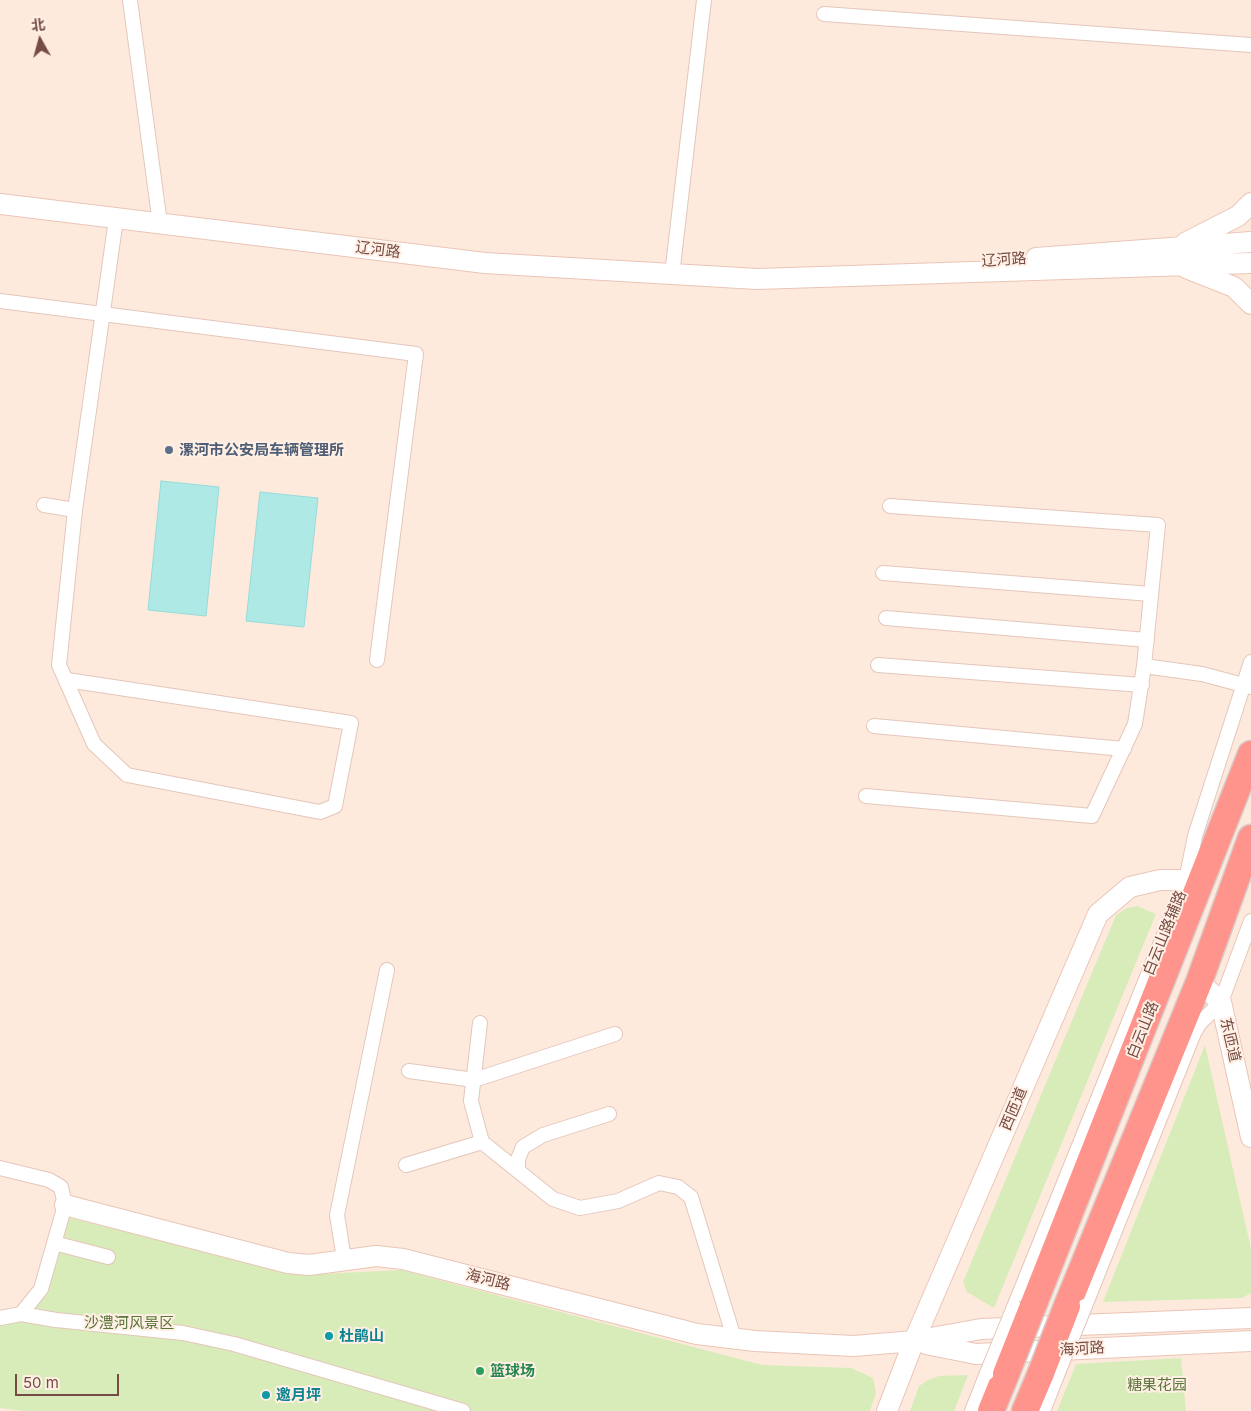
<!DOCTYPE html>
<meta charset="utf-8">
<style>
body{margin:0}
#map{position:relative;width:1251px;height:1411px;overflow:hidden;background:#feeadc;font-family:Inter,"Noto Sans SC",sans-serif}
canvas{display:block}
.north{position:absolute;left:15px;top:15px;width:50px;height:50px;-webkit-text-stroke:4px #ffefe4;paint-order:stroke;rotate:353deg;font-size:14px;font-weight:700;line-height:20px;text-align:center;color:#754b43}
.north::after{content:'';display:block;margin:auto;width:18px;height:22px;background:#754b43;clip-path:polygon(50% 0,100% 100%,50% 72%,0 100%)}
.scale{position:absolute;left:15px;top:1374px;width:104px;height:22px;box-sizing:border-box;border:2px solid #754b43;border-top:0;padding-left:6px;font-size:15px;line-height:18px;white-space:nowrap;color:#754b43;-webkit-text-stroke:4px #ffefe4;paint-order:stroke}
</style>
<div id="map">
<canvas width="1251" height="1411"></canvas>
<div class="north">北</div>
<div class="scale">50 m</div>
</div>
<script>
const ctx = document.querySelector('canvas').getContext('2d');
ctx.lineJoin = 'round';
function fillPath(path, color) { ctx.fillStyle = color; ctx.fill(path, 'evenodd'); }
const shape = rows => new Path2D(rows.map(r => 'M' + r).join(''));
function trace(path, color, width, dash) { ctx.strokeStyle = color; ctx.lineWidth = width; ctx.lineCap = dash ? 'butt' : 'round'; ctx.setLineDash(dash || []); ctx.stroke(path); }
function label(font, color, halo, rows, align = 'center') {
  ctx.font = font + ' Inter,"Noto Sans SC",sans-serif'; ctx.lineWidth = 4; ctx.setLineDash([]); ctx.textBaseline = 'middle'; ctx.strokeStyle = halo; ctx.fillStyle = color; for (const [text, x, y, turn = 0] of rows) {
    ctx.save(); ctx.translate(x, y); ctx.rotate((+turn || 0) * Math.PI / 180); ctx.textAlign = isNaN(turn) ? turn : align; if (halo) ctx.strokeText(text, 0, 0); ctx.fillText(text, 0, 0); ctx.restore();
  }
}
fillPath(shape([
 [1137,906,1156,914,994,1308,967,1292,963,1282,1116,915,1127,908],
 [1205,1045,1251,1249,1251,1293,1242,1298,1103,1302],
 [66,1217,299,1275,401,1270,762,1365,851,1368,873,1378,876,1393,870,1411,24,1411,0,1408,0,1322,23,1319,49,1287],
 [1181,1358,1186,1411,1057,1411,1076,1364],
 [968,1375,954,1411,910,1411,919,1386,928,1380,939,1376]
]), '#d8ecba');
const water = shape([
 [161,481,219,487,206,616,148,610,161,481],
 [260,492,318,498,304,627,246,621,260,492]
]);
fillPath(water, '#afe9e6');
trace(water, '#95dbd9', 1);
const street = shape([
 [130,0,160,224],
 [824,14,1251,45],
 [672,275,704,0],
 [0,301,416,354,377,660],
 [44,505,75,510],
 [883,573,1151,594],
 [886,618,1147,640],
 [878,665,1142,685],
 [1144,666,1202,674,1251,687],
 [67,680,351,723,335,806,320,812,127,775,94,744,59,665,75,510,116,219],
 [874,726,1124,749],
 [866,796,1092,816,1135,724,1144,666,1158,525,890,506],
 [480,1023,471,1101,482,1142,553,1199,580,1208,618,1201,659,1183,678,1187,691,1197,734,1338],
 [409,1071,474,1080,615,1034],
 [406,1165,482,1142],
 [0,1168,49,1180,61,1187,65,1205,41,1289,21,1314],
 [518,1169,518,1159,523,1147,543,1135,609,1114],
 [54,1243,108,1257],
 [344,1259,337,1215,387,970],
 [1085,1306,1194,1033,1200,1023,1221,1002,1251,921],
 [1014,1307,1186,880,1195,836,1251,662],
 [0,1318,21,1314,56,1320,183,1333,234,1344,463,1411],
 [972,1411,987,1373],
 [1043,1411,1058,1373]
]);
const secondary = shape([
 [0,204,485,263,757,279,1251,263],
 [1185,243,1238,216,1251,203],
 [1036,258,1251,242],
 [1186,268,1234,287,1251,304],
 [1199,982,1221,1002,1251,1137],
 [65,1205,288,1263,309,1265,376,1256,403,1259,697,1334,755,1341,854,1346,914,1341,981,1329,1251,1318],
 [926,1344,976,1354,1251,1341],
 [887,1411,914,1341,1098,914,1130,887,1160,880,1186,880,1201,884]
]);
const highway = shape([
 [1033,1306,1251,754],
 [1067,1306,1199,982,1251,838],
 [991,1411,1006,1374],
 [1025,1411,1041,1373]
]);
trace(street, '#e4c6bb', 16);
trace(secondary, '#eac5b7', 22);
trace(highway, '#d8cdca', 29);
trace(street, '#fff', 14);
trace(secondary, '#fff', 20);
trace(highway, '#ff948c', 26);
const streetBridge = shape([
 [987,1373,1014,1307],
 [1058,1373,1085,1306]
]);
const highwayBridge = shape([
 [1041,1373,1067,1306],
 [1006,1374,1033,1306]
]);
trace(streetBridge, '#e4c6bb', 16, []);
trace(highwayBridge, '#d8cdca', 29, []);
trace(streetBridge, '#fff', 14);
trace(highwayBridge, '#ff948c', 26);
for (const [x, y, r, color] of [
 [169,450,5,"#5c6f8a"],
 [329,1336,5,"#0f9aa8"],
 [480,1371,5,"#2e9e5b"],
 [266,1395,5,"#0f9aa8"]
]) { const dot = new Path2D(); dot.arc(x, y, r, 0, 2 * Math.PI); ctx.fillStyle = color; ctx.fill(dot); trace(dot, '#ffefe4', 2); }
label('15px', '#754b43', '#ffefe4', [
 ["辽河路",378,250,7],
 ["辽河路",1004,260,-4],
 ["白云山路辅路",1165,933,-68],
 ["白云山路",1143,1030,-68],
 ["东匝道",1230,1040,77],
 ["西匝道",1014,1109,-67],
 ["海河路",488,1280,14],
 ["海河路",1082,1349,-3]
]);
label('bold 15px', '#4e5e75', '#ffefe4', [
 ["漯河市公安局车辆管理所",179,450]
], 'left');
label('15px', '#577638', '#ffefe4', [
 ["沙澧河风景区",129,1323],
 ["糖果花园",1157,1385]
]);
label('bold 15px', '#0d838f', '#ffefe4', [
 ["杜鹃山",339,1336],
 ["邀月坪",276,1395]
], 'left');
label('bold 15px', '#27864d', '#ffefe4', [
 ["篮球场",490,1371]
], 'left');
</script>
